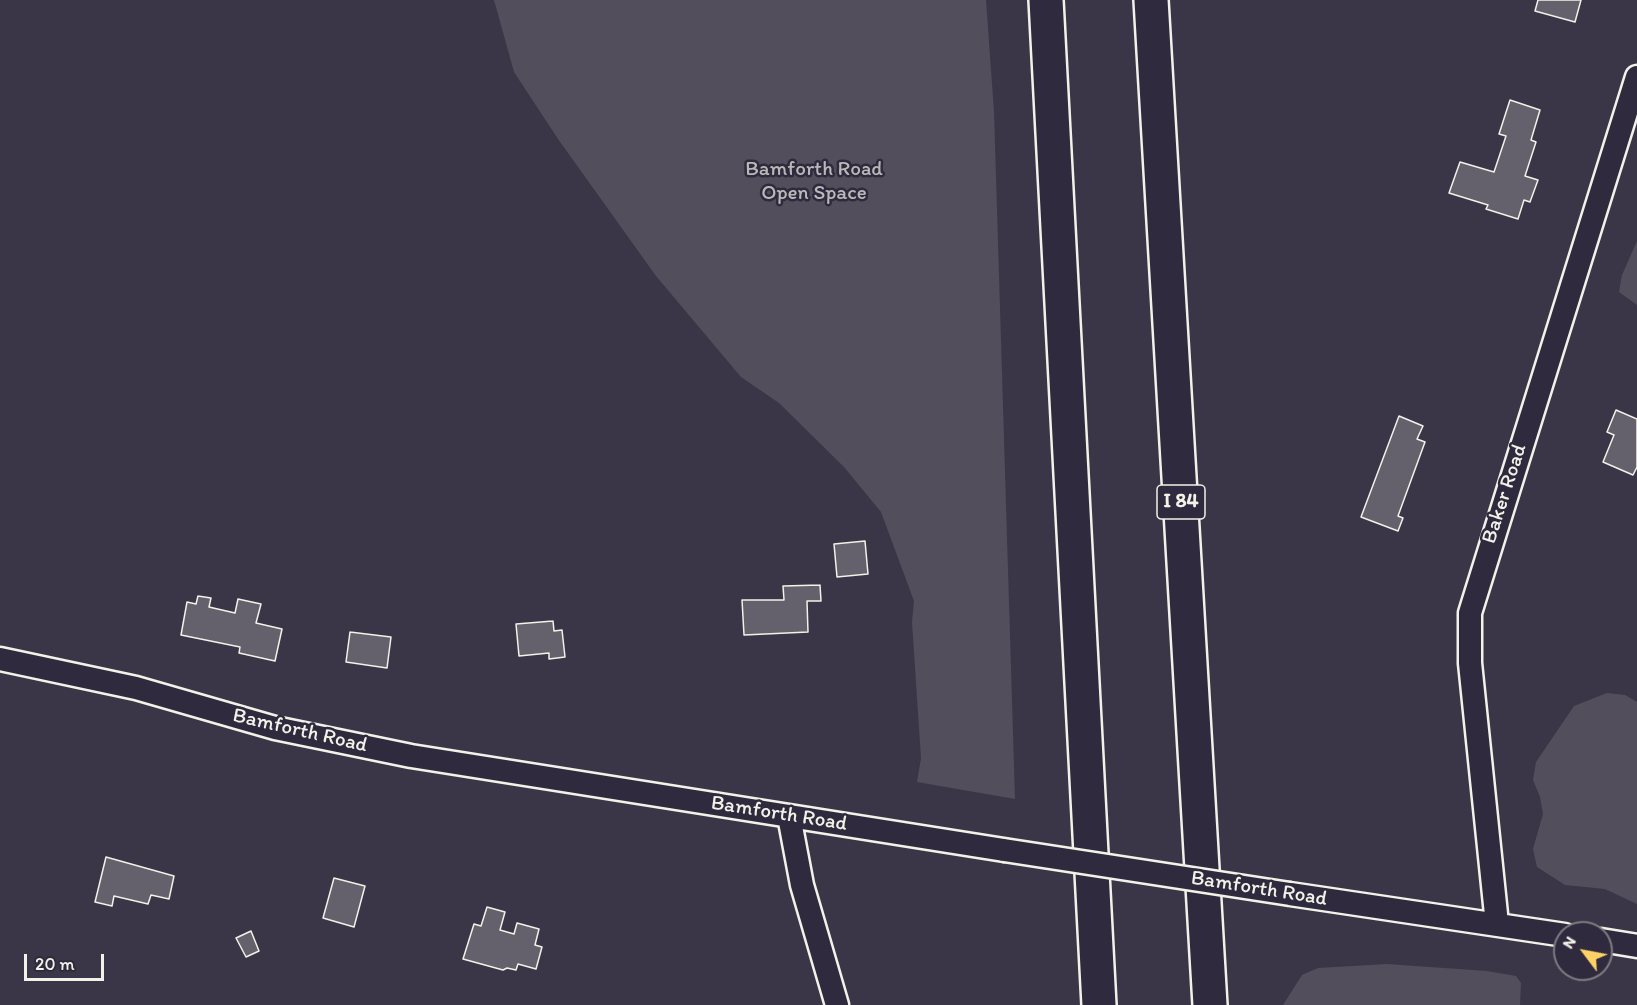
<!DOCTYPE html>
<style>
body{margin:0}
#map{position:relative;width:1637px;height:1005px;overflow:hidden;background:#3b3647;font-family:Itim,sans-serif}
canvas{display:block}
.north{position:absolute;left:1553px;top:921px;width:60px;height:60px;box-sizing:border-box;background:#2f2a3d;border:2px solid #7e7a81;border-radius:50%;rotate:302deg;font-size:16px;font-weight:700;line-height:24px;text-align:center;color:#f4f1e8}
.north::after{content:'';display:block;margin:auto;width:21px;height:27px;background:#ffd166;clip-path:polygon(50% 0,100% 100%,50% 72%,0 100%)}
.scale{position:absolute;left:24px;top:954px;width:80px;height:27px;box-sizing:border-box;border:3px solid #f4f1e8;border-top:0;padding-left:8px;font-size:18px;line-height:21px;white-space:nowrap;color:#f4f1e8;-webkit-text-stroke:4px #2f2a3d;paint-order:stroke}
</style>
<div id="map">
<canvas width="1637" height="1005"></canvas>
<div class="north">N</div>
<div class="scale">20 m</div>
</div>
<script>
const ctx = document.querySelector('canvas').getContext('2d');
ctx.lineJoin = 'round';
function fillPath(path, color) { ctx.fillStyle = color; ctx.fill(path, 'evenodd'); }
const shape = rows => new Path2D(rows.map(r => 'M' + r).join(''));
function trace(path, color, width, dash) { ctx.strokeStyle = color; ctx.lineWidth = width; ctx.lineCap = dash ? 'butt' : 'round'; ctx.setLineDash(dash || []); ctx.stroke(path); }
function label(font, color, halo, rows, align = 'center') {
  ctx.font = font + ' Itim,sans-serif'; ctx.lineWidth = 5; ctx.setLineDash([]); ctx.textBaseline = 'middle'; ctx.strokeStyle = halo; ctx.fillStyle = color; for (const [text, x, y, turn = 0] of rows) {
    ctx.save(); ctx.translate(x, y); ctx.rotate((+turn || 0) * Math.PI / 180); ctx.textAlign = isNaN(turn) ? turn : align; if (halo) ctx.strokeText(text, 0, 0); ctx.fillText(text, 0, 0); ctx.restore();
  }
}
fillPath(shape([
 [494,0,986,0,994,112,1015,799,917,782,921,758,912,622,914,601,881,512,844,467,779,403,741,377,656,276,558,139,514,72],
 [1637,241,1637,305,1619,292,1622,275],
 [1607,693,1625,695,1637,702,1637,904,1605,889,1565,885,1537,867,1533,849,1543,814,1540,797,1533,780,1536,762,1574,706],
 [1387,964,1487,971,1516,976,1521,983,1520,1005,1283,1005,1302,975,1318,968]
]), '#534e5c');
const building = shape([
 [1538,0,1581,0,1575,22,1535,11,1538,0],
 [1510,100,1540,110,1531,140,1536,142,1525,176,1538,180,1530,202,1524,200,1518,219,1486,209,1488,205,1449,193,1460,162,1494,172,1506,136,1499,134,1510,100],
 [1616,410,1637,419,1637,467,1633,475,1603,462,1614,435,1607,432,1616,410],
 [1399,416,1423,426,1417,439,1425,442,1398,516,1403,518,1398,531,1361,517,1399,416],
 [865,541,868,574,837,577,834,544,865,541],
 [820,585,821,601,807,601,808,632,744,635,742,600,784,600,783,586,820,585],
 [198,596,211,598,209,607,235,613,238,599,261,604,256,623,282,629,275,661,239,653,240,647,181,635,187,602,196,604,198,596],
 [553,621,554,631,562,630,565,657,549,659,549,653,519,656,516,624,553,621],
 [350,632,391,637,387,668,346,662,350,632],
 [106,857,174,876,169,899,151,895,148,904,114,896,112,906,95,902,106,857],
 [334,878,365,886,354,927,323,918,334,878],
 [487,907,505,912,500,930,514,934,517,923,539,929,535,945,542,947,536,969,518,964,516,970,507,968,503,970,463,959,474,924,481,926,487,907],
 [251,931,259,951,246,957,236,938,251,931]
]);
fillPath(building, '#65616c');
trace(building, '#f4f1e8', 1.5);
const minor = shape([
 [0,659,136,688,275,728,411,756,1004,850],
 [789,816,802,885,837,1005],
 [1290,894,1565,935],
 [1497,924,1470,663,1470,613,1637,77],
 [1601,940,1637,946]
]);
const motorway = shape([
 [1046,0,1099,1005],
 [1151,0,1210,1005]
]);
trace(minor, '#f4f1e8', 27);
trace(motorway, '#f4f1e8', 38);
trace(minor, '#2f2a3d', 22);
trace(motorway, '#2f2a3d', 33);
const minorBridge = shape([
 [1004,850,1290,894]
]);
trace(minorBridge, '#f4f1e8', 27, []);
trace(minorBridge, '#2f2a3d', 22);
for (const [x, y, w] of [
 [1181,502,48]
]) { const box = new Path2D(); box.roundRect(x - w / 2, y - 17, w, 34, 4.5); ctx.fillStyle = '#2f2a3d'; ctx.fill(box); trace(box, '#f4f1e8', 1.5); }
label('bold 20px', '#f4f1e8', null, [
 ["I 84",1181,502]
]);
label('21px', '#bcb8b7', '#2f2a3d', [
 ["Bamforth Road",814,170],
 ["Open Space",814,194]
]);
label('21px', '#f4f1e8', '#2f2a3d', [
 ["Baker Road",1505,494,-72],
 ["Bamforth Road",300,731,13],
 ["Bamforth Road",779,814,9],
 ["Bamforth Road",1259,889,9]
]);
</script>
